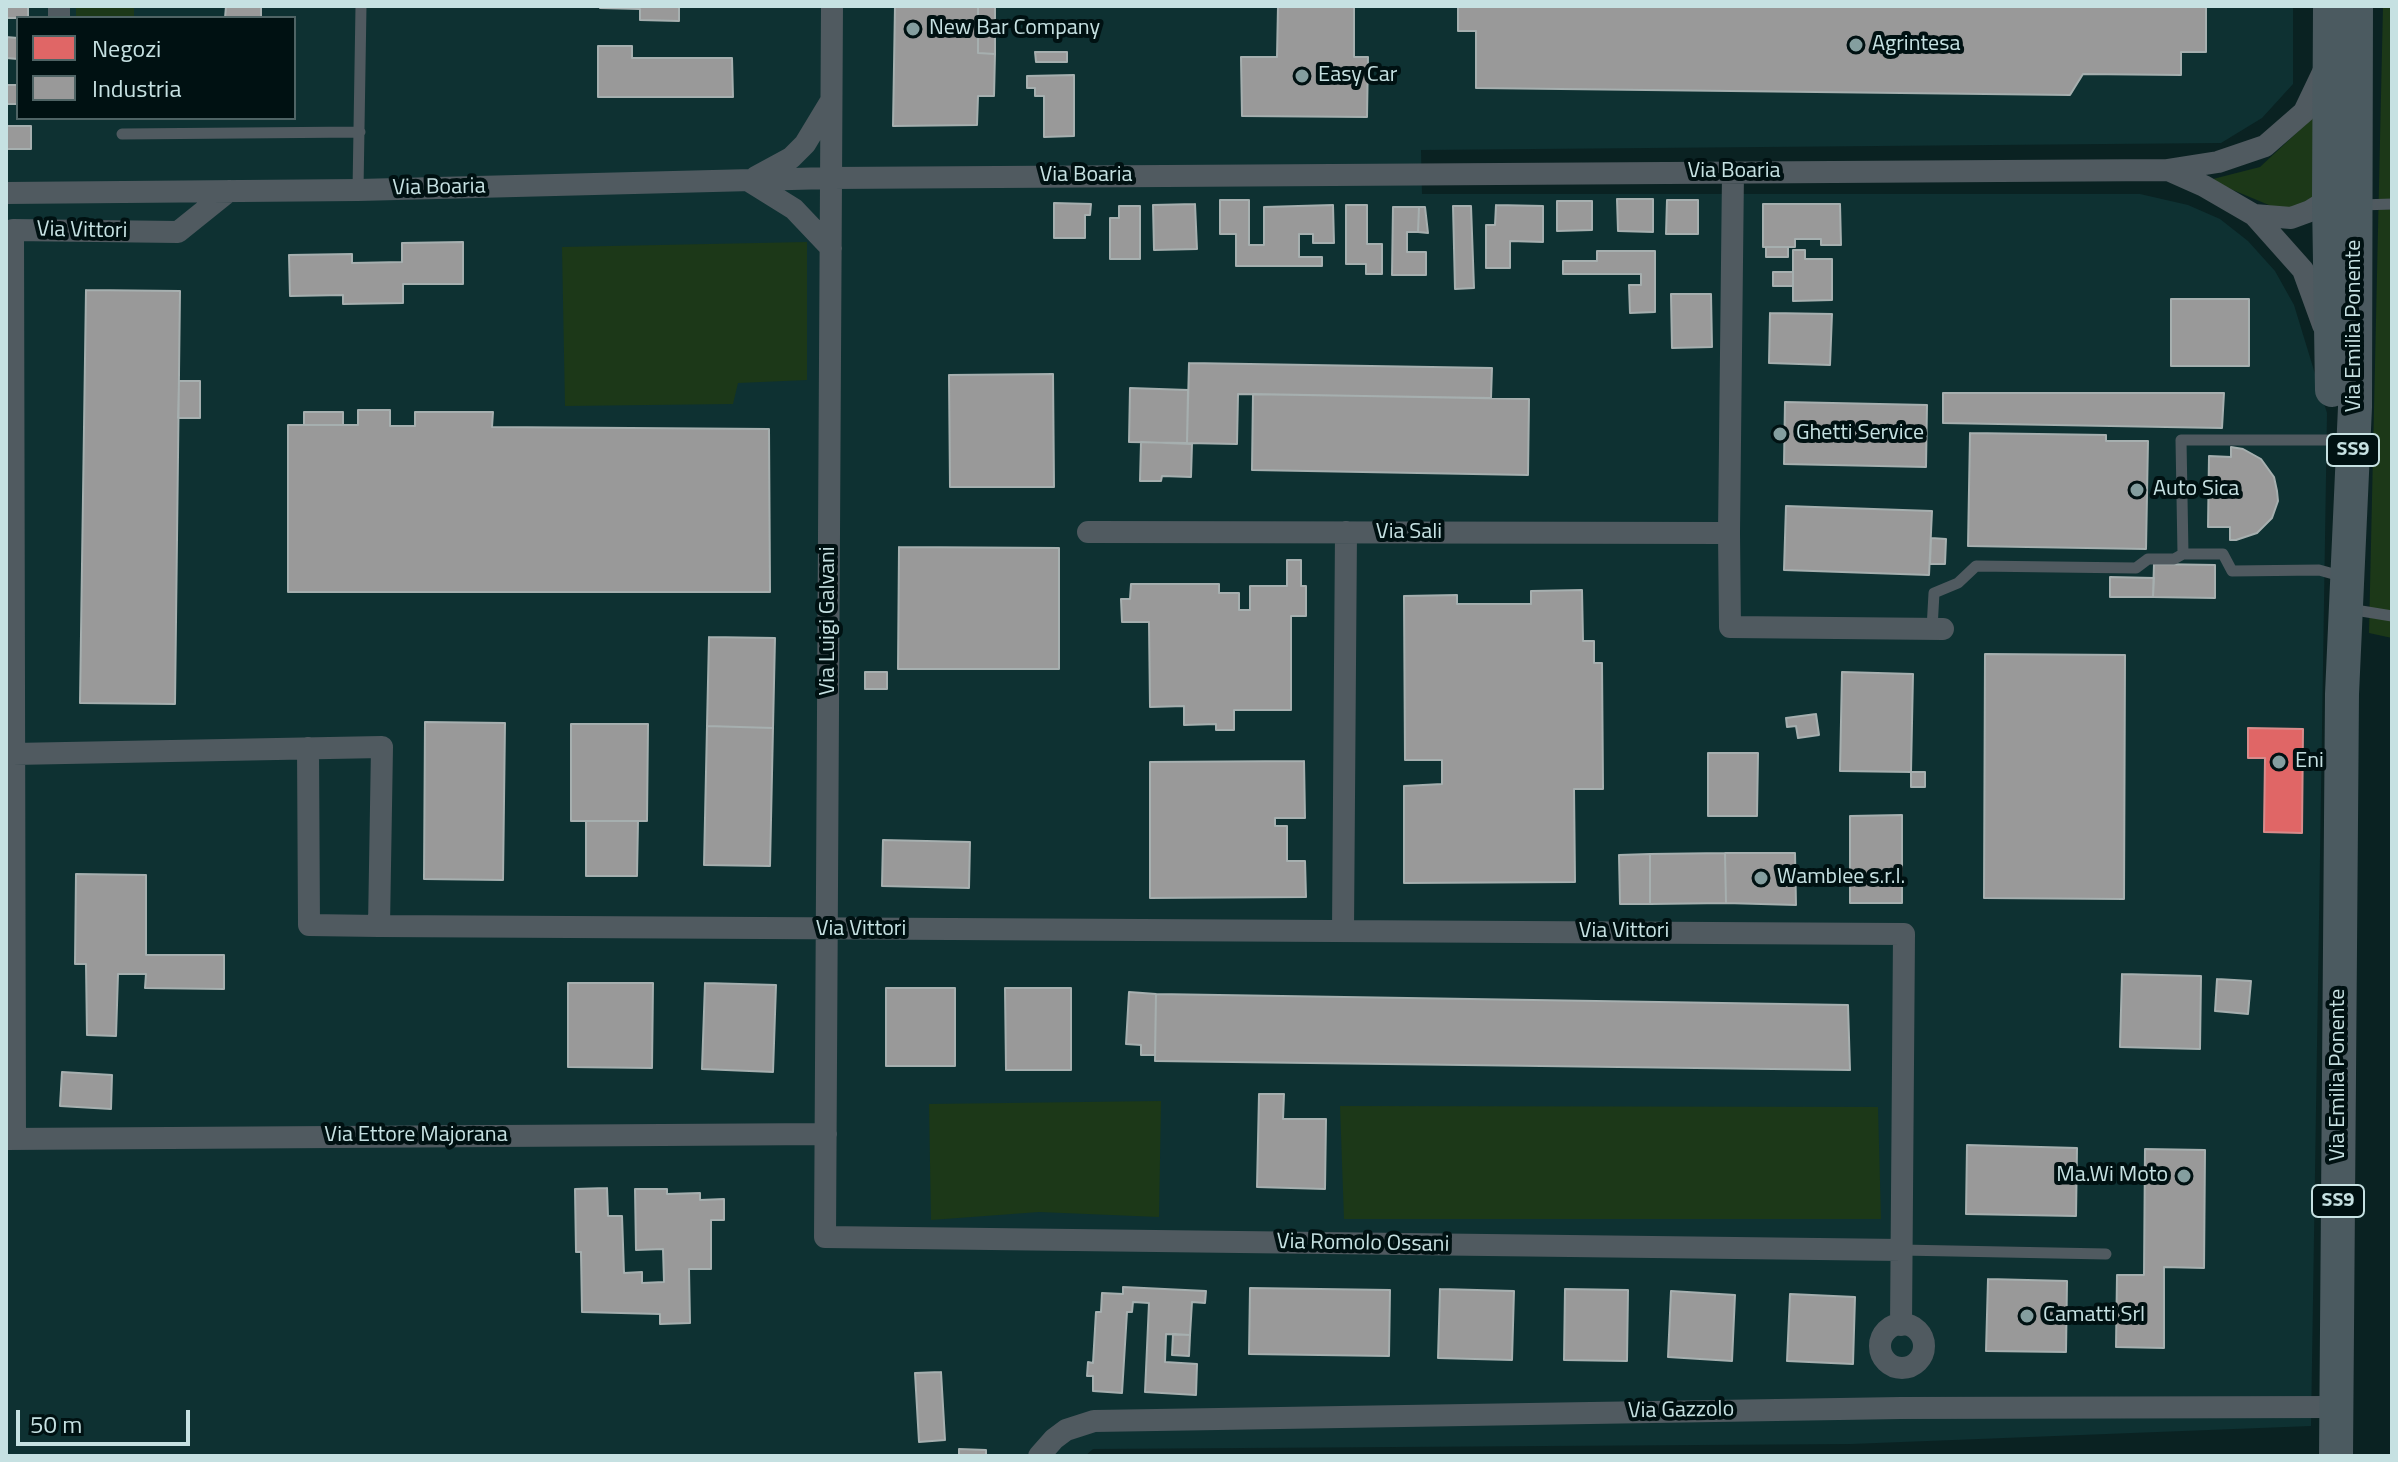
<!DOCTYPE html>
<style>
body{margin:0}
#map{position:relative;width:2398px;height:1462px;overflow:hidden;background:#0a2222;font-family:"Titillium Web",sans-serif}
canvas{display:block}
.frame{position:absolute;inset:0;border:8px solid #c6e1e2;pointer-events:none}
.legend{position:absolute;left:16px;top:16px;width:280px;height:104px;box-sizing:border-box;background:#001112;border:2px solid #4f6465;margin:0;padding:10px 14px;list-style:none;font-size:24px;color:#c6e1e2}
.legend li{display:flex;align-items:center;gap:16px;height:40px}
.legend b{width:40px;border:2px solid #4f6465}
.scale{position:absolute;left:16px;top:1410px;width:174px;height:36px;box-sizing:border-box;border:4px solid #c6e1e2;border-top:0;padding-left:10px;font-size:24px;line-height:28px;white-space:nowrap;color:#c6e1e2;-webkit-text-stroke:6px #001112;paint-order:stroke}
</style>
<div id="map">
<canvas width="2398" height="1462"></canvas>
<div class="frame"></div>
<ul class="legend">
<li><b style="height:22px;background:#e06666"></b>Negozi</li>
<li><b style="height:22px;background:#999"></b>Industria</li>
</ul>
<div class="scale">50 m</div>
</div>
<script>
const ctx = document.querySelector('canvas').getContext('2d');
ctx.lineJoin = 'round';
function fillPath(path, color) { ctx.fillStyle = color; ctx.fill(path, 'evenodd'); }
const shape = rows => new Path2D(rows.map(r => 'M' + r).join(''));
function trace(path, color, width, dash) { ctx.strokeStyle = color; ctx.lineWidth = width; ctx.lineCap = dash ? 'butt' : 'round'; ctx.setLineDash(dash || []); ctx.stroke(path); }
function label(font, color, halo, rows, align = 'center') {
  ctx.font = font + ' "Titillium Web",sans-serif'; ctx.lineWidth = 8; ctx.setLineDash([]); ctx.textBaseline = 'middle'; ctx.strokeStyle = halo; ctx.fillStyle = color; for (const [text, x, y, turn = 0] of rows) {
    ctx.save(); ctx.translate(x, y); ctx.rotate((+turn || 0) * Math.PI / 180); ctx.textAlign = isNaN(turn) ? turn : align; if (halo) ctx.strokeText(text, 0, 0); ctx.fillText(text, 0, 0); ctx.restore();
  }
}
fillPath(shape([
 [6,6,2293,6,2293,84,2262,118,2221,143,1421,150,1422,194,2140,194,2188,205,2220,219,2248,241,2275,271,2294,305,2327,413,2311,1426,1851,1444,1093,1449,1085,1456,6,1456],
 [18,18,294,18,294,118,18,118]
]), '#0e3132');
fillPath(shape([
 [76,6,134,6,134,16,156,18,76,18],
 [2383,6,2392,6,2392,638,2369,633],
 [2319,112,2318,193,2294,210,2276,208,2209,180,2260,167],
 [807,242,807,380,738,383,733,404,565,406,562,247],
 [1161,1101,1159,1217,1039,1212,931,1220,929,1104],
 [1340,1106,1878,1107,1881,1219,1344,1219]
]), '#1c3818');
const shops = shape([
 [2248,728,2303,729,2302,833,2264,832,2265,758,2248,758,2248,728]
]);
fillPath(shops, '#e06666');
trace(shops, '#d88b8b', 2);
const industry = shape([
 [6,6,28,6,28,18,6,18,6,6],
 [226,6,261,6,261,18,225,18,226,6],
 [600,6,679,6,679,21,640,20,640,9,600,8,600,6],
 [895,6,978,6,978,53,995,54,994,96,978,96,977,125,893,126,895,6],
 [978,6,995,6,995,54,978,53,978,6],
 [1278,6,1369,6,1354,7,1354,57,1368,57,1367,117,1242,116,1241,57,1277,57,1278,6],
 [1458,6,2206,6,2206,52,2181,52,2181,75,2083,74,2070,95,1476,88,1476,31,1458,31,1458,6],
 [6,37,18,38,18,59,6,58,6,37],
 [598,46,632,46,632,58,732,58,733,97,598,97,598,46],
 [1035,52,1067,52,1067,62,1036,62,1035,52],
 [1074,75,1074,136,1044,137,1044,96,1035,96,1035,88,1027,88,1027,76,1074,75],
 [6,85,18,85,18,104,6,104,6,85],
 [6,126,31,126,31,149,6,149,6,126],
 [1617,199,1653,199,1653,232,1618,231,1617,199],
 [1220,200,1249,200,1249,245,1264,245,1264,207,1333,205,1334,243,1313,243,1313,234,1299,234,1299,257,1322,257,1322,266,1236,266,1236,234,1220,234,1220,200],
 [1667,200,1698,200,1698,234,1666,234,1667,200],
 [1557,201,1592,201,1592,230,1557,231,1557,201],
 [1054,203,1091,204,1090,215,1085,215,1085,238,1054,238,1054,203],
 [1195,204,1197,249,1154,250,1153,205,1195,204],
 [1763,204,1840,204,1841,245,1821,245,1821,239,1795,239,1795,247,1763,247,1763,204],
 [1346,205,1367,205,1367,244,1382,244,1382,274,1366,274,1366,264,1346,264,1346,205],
 [1496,205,1543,206,1543,242,1510,241,1510,268,1486,268,1486,225,1495,225,1496,205],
 [1119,206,1140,206,1140,259,1110,259,1110,218,1119,218,1119,206],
 [1453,206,1471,206,1474,288,1455,289,1453,206],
 [1393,207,1419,207,1418,232,1407,232,1407,252,1426,252,1426,275,1392,275,1393,207],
 [1419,207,1425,207,1428,233,1418,232,1419,207],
 [463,242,463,284,403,284,403,303,343,304,343,295,290,296,289,255,352,254,352,263,402,262,402,243,463,242],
 [1766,247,1788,247,1788,257,1766,257,1766,247],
 [1793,250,1805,250,1805,259,1832,259,1832,300,1793,301,1793,250],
 [1597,251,1655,251,1655,312,1630,313,1629,285,1641,285,1641,274,1563,274,1563,261,1597,261,1597,251],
 [1773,272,1793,272,1793,286,1773,286,1773,272],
 [86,290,180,291,175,704,80,703,86,290],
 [1671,294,1711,294,1712,347,1672,348,1671,294],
 [2171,299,2249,299,2249,366,2171,366,2171,299],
 [1770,313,1832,314,1830,365,1769,363,1770,313],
 [1189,363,1492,368,1491,398,1238,394,1237,444,1187,443,1189,363],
 [1053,374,1054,487,950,487,949,375,1053,374],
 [179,381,200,381,200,418,178,418,179,381],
 [1130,388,1188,390,1187,443,1129,442,1130,388],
 [1943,393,2224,393,2222,428,1943,423,1943,393],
 [1253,394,1529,399,1528,475,1252,470,1253,394],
 [1785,402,1927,405,1926,467,1784,464,1785,402],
 [358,410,390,410,390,426,415,426,415,412,493,412,492,427,769,429,770,592,288,592,288,425,358,425,358,410],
 [304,412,343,412,343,425,304,425,304,412],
 [1970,433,2106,435,2106,441,2148,441,2146,549,1968,546,1970,433],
 [1141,442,1192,444,1191,477,1162,476,1161,481,1140,481,1141,442],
 [2231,447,2243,449,2261,459,2274,477,2277,491,2278,501,2272,518,2257,533,2236,540,2230,540,2230,527,2208,527,2209,456,2231,457,2231,447],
 [1786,506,1932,511,1929,575,1784,570,1786,506],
 [1931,538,1946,539,1945,564,1930,564,1931,538],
 [899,547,1059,548,1059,669,898,669,899,547],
 [1287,560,1301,560,1301,586,1306,586,1306,616,1291,616,1291,710,1234,710,1234,730,1216,730,1216,724,1184,725,1184,706,1150,707,1149,622,1122,622,1121,599,1130,599,1131,584,1219,584,1219,593,1239,593,1239,610,1250,610,1250,586,1287,586,1287,560],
 [2154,564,2215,565,2215,598,2153,597,2154,564],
 [2110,577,2154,578,2153,597,2110,597,2110,577],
 [1582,590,1583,641,1594,641,1594,663,1602,663,1603,789,1574,789,1575,882,1404,883,1404,786,1442,784,1442,760,1405,760,1404,596,1457,595,1457,604,1531,604,1531,591,1582,590],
 [709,637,775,638,773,728,707,726,709,637],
 [1985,654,2125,655,2124,899,1984,898,1985,654],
 [865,672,887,672,887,689,865,689,865,672],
 [1842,672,1913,674,1911,772,1840,771,1842,672],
 [1816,714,1819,735,1798,738,1796,726,1787,727,1786,718,1816,714],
 [425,722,505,723,503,880,424,879,425,722],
 [571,724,648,724,647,821,571,821,571,724],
 [707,726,773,728,770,866,704,865,707,726],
 [1708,753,1758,753,1757,816,1708,816,1708,753],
 [1304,761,1305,818,1275,818,1275,826,1287,826,1287,861,1305,861,1306,897,1150,898,1150,762,1304,761],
 [1911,772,1925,772,1925,787,1911,787,1911,772],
 [1902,815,1902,903,1850,903,1850,816,1902,815],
 [586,821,638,821,637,876,586,876,586,821],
 [883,840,970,842,969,888,882,886,883,840],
 [1725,853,1795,853,1796,905,1726,903,1725,853],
 [1725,853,1726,903,1650,904,1650,854,1725,853],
 [1650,854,1650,904,1620,904,1619,855,1650,854],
 [76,874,146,875,146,955,224,955,224,989,145,988,146,974,118,974,116,1036,87,1035,86,964,75,964,76,874],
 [2122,974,2201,976,2200,1049,2120,1047,2122,974],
 [2217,979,2251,981,2248,1014,2215,1011,2217,979],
 [568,983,653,983,652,1068,568,1067,568,983],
 [705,983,776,985,773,1072,702,1069,705,983],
 [886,988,955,988,955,1066,886,1066,886,988],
 [1005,988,1071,988,1071,1070,1006,1070,1005,988],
 [1129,992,1156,994,1155,1055,1141,1055,1141,1045,1126,1044,1129,992],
 [1156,994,1848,1005,1850,1070,1155,1061,1156,994],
 [62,1072,112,1075,111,1109,60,1106,62,1072],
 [1259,1094,1284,1094,1283,1119,1326,1119,1325,1189,1257,1187,1259,1094],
 [1967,1145,2077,1148,2076,1216,1966,1214,1967,1145],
 [2145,1149,2205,1150,2204,1268,2164,1267,2164,1348,2116,1347,2117,1275,2144,1275,2145,1149],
 [607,1188,608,1216,622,1216,624,1273,642,1272,642,1283,664,1282,663,1249,636,1250,635,1189,667,1189,667,1194,700,1193,700,1200,724,1199,724,1220,711,1220,711,1269,689,1269,690,1323,660,1324,660,1314,582,1312,581,1252,576,1252,575,1189,607,1188],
 [1988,1279,2067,1281,2066,1352,1986,1351,1988,1279],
 [1123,1287,1206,1291,1205,1303,1192,1302,1190,1335,1166,1334,1165,1362,1197,1364,1196,1395,1145,1392,1149,1303,1133,1302,1132,1312,1127,1312,1122,1393,1093,1391,1093,1376,1087,1376,1088,1362,1093,1363,1096,1312,1101,1312,1102,1293,1123,1294,1123,1287],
 [1250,1288,1390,1290,1389,1356,1249,1354,1250,1288],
 [1440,1289,1514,1291,1512,1360,1438,1358,1440,1289],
 [1565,1289,1628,1290,1627,1361,1564,1360,1565,1289],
 [1671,1291,1735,1295,1732,1361,1668,1357,1671,1291],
 [1790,1294,1855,1297,1853,1364,1787,1361,1790,1294],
 [1173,1334,1190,1335,1189,1356,1172,1355,1173,1334],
 [941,1372,945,1440,919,1442,915,1373,941,1372],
 [959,1449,986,1450,986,1456,959,1456,959,1449]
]);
fillPath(industry, '#999');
trace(industry, '#a6afaf', 2);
trace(shape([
 [122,134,360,132],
 [358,190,361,6],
 [2361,205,2392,204],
 [2183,554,2223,554,2232,571,2319,570,2337,575],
 [2349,609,2392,616],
 [1932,629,1934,593,1958,583,1976,566,2136,568,2148,559,2174,559,2183,554,2181,440,2333,440],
 [1901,1250,2106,1254]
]), '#505a60', 11);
trace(shape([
 [832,6,825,1237,1901,1250],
 [59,18,59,6],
 [2168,170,2204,186,2254,215,2303,270,2323,325],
 [756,177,791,158,805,144,831,101],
 [749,181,794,209,831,248],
 [6,193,358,190,831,178,2167,170,2218,162,2265,146,2304,112,2325,68],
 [2254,215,2291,218,2310,211,2329,199,2333,193],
 [1088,532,1729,533,1733,172],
 [1729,533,1730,627,1943,629],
 [308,748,309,925,379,926],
 [13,754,382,747,379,926,1904,934,1901,1325],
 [1343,930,1346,532],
 [6,1139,826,1134],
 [15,1139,13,230,178,232,229,191],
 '1880 1346a22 22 0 1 1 44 0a22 22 0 1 1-44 0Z',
 [1039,1456,1054,1439,1066,1430,1094,1421,1901,1408,2336,1407]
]), '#505a60', 22);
trace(shape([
 [2330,6,2329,199,2332,390],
 [2336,1456,2342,694,2355,407,2356,6]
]), '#4b5a60', 34);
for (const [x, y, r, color] of [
 [913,29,8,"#849e9f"],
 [1856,45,8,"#849e9f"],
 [1302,76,8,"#849e9f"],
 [1780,434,8,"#849e9f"],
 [2137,490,8,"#849e9f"],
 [2279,762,8,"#849e9f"],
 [1761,878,8,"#849e9f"],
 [2184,1176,8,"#849e9f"],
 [2027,1316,8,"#849e9f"]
]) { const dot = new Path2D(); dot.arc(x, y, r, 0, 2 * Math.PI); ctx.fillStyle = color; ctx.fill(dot); trace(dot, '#001112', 3); }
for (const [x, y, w] of [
 [2353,450,52],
 [2338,1201,52]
]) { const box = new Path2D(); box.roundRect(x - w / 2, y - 16, w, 32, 6); ctx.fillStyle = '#001112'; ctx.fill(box); trace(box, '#c6e1e2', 2); }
label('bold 20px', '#c6e1e2', null, [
 ["SS9",2353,450],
 ["SS9",2338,1201]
]);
label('22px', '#c6e1e2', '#001112', [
 ["New Bar Company",929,29],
 ["Agrintesa",1872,45],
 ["Easy Car",1318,76],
 ["Ghetti Service",1796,434],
 ["Auto Sica",2153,490],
 ["Eni",2295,762],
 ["Wamblee s.r.l.",1777,878],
 ["Ma.Wi Moto",2168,1176,"right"],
 ["Camatti Srl",2043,1316]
], 'left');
label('22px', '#c6e1e2', '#001112', [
 ["Via Boaria",1734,172],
 ["Via Boaria",1086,176],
 ["Via Boaria",439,188,-1],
 ["Via Vittori",82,231,1],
 ["Via Emilia Ponente",2355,326,-90],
 ["Via Sali",1409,533],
 ["Via Luigi Galvani",829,621,-90],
 ["Via Vittori",861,930],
 ["Via Vittori",1624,932],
 ["Via Emilia Ponente",2339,1075,-90],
 ["Via Ettore Majorana",416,1136],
 ["Via Romolo Ossani",1363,1244,1],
 ["Via Gazzolo",1681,1411,-1]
]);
</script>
